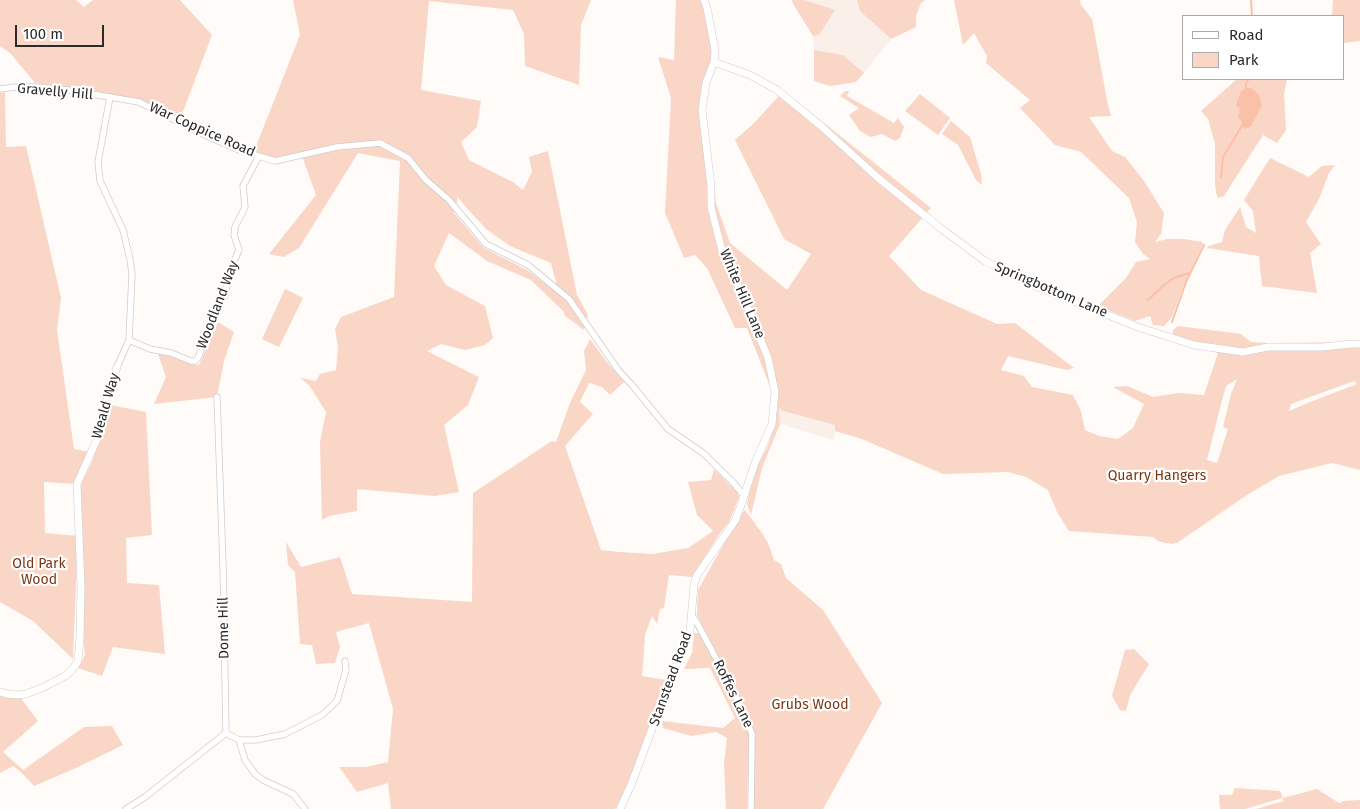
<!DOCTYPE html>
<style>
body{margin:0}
#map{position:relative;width:1360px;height:809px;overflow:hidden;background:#fefbf9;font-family:"Fira Sans",sans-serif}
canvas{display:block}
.legend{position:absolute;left:1182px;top:15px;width:162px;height:65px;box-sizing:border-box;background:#fff;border:1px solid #abaaaa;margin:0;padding:6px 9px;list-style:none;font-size:15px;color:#2c2b2a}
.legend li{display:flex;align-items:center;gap:10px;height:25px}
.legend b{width:25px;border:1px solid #abaaaa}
.scale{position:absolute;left:15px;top:25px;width:89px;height:22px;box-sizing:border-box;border:2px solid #2c2b2a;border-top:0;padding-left:6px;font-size:15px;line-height:18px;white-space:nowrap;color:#2c2b2a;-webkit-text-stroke:4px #fff;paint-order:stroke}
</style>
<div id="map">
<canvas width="1360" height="809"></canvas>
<ul class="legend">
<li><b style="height:6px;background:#fff"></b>Road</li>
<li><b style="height:14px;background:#fad6c6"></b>Park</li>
</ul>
<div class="scale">100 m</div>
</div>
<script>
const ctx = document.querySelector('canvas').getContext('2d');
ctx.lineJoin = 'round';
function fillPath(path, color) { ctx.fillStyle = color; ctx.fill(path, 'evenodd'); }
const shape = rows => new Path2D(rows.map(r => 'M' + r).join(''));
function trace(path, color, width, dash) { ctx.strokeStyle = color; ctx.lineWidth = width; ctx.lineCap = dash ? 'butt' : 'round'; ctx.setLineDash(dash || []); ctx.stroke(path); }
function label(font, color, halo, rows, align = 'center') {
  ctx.font = font + ' "Fira Sans",sans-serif'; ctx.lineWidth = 4.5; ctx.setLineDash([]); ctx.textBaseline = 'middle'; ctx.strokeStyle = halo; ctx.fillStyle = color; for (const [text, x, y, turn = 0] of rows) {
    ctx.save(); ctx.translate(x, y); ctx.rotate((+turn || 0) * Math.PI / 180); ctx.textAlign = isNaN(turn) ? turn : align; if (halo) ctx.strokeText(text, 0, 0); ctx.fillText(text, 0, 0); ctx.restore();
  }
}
fillPath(shape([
 [804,0,857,0,860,11,891,39,864,73,843,55,814,50,813,36,819,35],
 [778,407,783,411,836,425,834,440,780,424]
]), '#fbefea');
fillPath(shape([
 [0,0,76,0,84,7,93,0,180,0,212,35,179,122,139,102,35,83,11,54,0,46],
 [293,0,591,0,581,25,579,85,525,66,524,34,513,10,429,1,421,90,481,101,477,127,461,142,469,160,513,182,523,190,532,172,529,157,548,151,577,295,588,315,584,330,564,315,564,312,531,280,487,261,449,233,434,266,446,285,485,306,493,338,485,345,465,350,441,344,427,351,479,377,468,405,444,425,459,492,435,496,357,489,357,511,329,516,322,520,320,442,326,412,309,385,300,378,316,381,320,374,336,370,338,347,335,329,341,317,394,297,400,161,358,153,299,248,284,257,269,254,316,195,302,156,275,161,253,154,300,35],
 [458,197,465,206,486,229,510,246,551,263,559,294,527,270,484,248,454,213],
 [676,0,701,0,703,3,712,49,705,102,706,118,716,203,730,243,787,290,811,254,784,239,735,140,753,124,778,97,776,85,931,208,889,256,921,290,997,324,1015,323,1074,368,1067,370,1008,356,1001,370,1024,376,1032,387,1073,395,1081,411,1085,430,1099,436,1118,439,1133,428,1144,404,1113,387,1127,386,1153,397,1178,393,1204,395,1218,353,1173,342,1173,330,1178,326,1241,334,1251,342,1267,343,1360,342,1360,470,1332,463,1279,476,1247,495,1177,543,1169,544,1170,543,1165,543,1158,541,1153,537,1069,531,1057,512,1048,490,1026,477,1008,472,943,474,862,439,835,431,835,425,783,411,779,408,780,424,762,468,751,515,747,504,749,493,758,464,767,448,775,425,778,407,747,328,735,328,707,268,695,255,684,258,665,213,671,98,658,57,674,60],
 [1237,379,1231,394,1223,427,1228,429,1217,463,1207,460,1220,408,1226,386],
 [1354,381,1357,384,1310,402,1289,411,1291,404],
 [792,0,804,0,835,10,819,35,813,36,793,4],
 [857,0,925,0,921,3,916,16,916,27,891,39,860,11],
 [954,0,1080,0,1081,5,1092,19,1108,105,1111,116,1089,117,1112,151,1125,157,1144,181,1164,213,1161,234,1155,242,1167,239,1184,239,1202,242,1203,244,1184,285,1172,317,1164,326,1153,325,1150,316,1135,321,1098,306,1126,278,1136,262,1150,259,1143,254,1135,242,1137,222,1129,198,1081,152,1055,145,1020,108,1030,100,986,63,987,56,974,33,963,45],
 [1333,0,1360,0,1360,41,1344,43,1344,16,1332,16],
 [814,50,843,55,864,73,856,82,830,86,814,81],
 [1237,79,1287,79,1284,94,1286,130,1277,143,1263,135,1224,196,1218,198,1216,193,1215,182,1215,144,1208,119,1201,111],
 [845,91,849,91,847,96,894,123,898,118,904,127,900,138,895,141,882,134,871,137,860,131,849,115,859,108,840,96],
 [5,92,6,147,26,146,61,298,57,330,74,449,91,452,77,484,44,482,45,533,78,536,73,659,33,621,0,602,0,93],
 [920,94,950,118,938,135,905,111],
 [951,121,970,137,981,174,982,185,976,180,958,145,942,134],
 [1270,158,1309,177,1322,166,1335,165,1329,173,1319,199,1306,222,1321,244,1310,253,1317,293,1262,286,1259,256,1207,248,1209,246,1222,242,1225,230,1240,207,1246,227,1256,233,1253,211,1244,200],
 [285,289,303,298,279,347,262,339],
 [218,322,234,332,224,361,217,397,154,404,166,377,158,354,169,355,192,364,199,365],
 [590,339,606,361,624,382,610,395,602,387,589,383,580,402,593,414,565,446,601,550,619,552,653,554,688,548,713,531,697,515,688,482,711,480,714,469,736,491,739,497,729,522,720,533,692,577,669,575,664,608,660,609,657,624,652,616,645,635,642,676,666,680,633,777,615,809,391,809,388,783,357,792,339,767,366,767,388,762,393,709,369,623,336,632,340,647,335,663,316,664,312,645,300,644,295,572,288,565,286,542,301,567,340,557,352,594,472,602,473,493,552,441,556,442,570,403,586,370,584,351],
 [110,405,146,412,152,535,126,538,127,583,159,585,165,654,113,647,102,676,78,668,85,655,82,629,80,496,81,484,92,462],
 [745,510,762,533,768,543,774,560,781,564,786,578,823,610,882,703,823,809,754,809,755,734,721,661,697,615,698,590,740,515],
 [694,633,699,633,706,645,732,694,749,733,747,809,726,809,724,764,727,738,716,732,691,736,663,728,662,721,723,728,735,718,710,668,684,669,692,653],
 [1134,649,1149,664,1130,695,1126,711,1120,710,1112,696,1125,650],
 [0,695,5,698,20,697,38,721,3,752,23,770,84,727,112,726,123,745,76,768,34,786,21,772,13,766,0,773],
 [1235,788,1280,791,1283,798,1317,789,1339,803,1343,801,1360,800,1360,809,1256,809,1284,801,1282,798,1245,809,1220,809,1219,795,1232,795]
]), '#fad6c6');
fillPath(shape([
 [1246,88,1251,88,1257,93,1260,98,1262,105,1251,126,1245,129,1242,126,1242,122,1238,117,1240,109,1236,105,1241,91]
]), '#fbc1a8');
trace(shape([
 [1251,0,1252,16],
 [1246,88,1246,83,1249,79],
 [1221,177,1223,157,1243,124],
 [1148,300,1164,285,1174,278,1189,273],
 [1172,322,1186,282,1204,245]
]), '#fbc1a8', 2);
const minor = shape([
 [0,89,23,86,68,90,139,102,205,135,239,150,275,161,337,147,380,143,408,158,426,180,449,200,486,244,528,265,569,299,619,371,632,385,668,429,703,453,733,482,744,496],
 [110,97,98,162,100,181,123,230,130,259,132,274,129,340,117,367],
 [129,340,150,349,171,353,191,361,195,361,198,358,212,321,224,298,229,279,231,268,239,250,234,235,235,227,245,207,243,186,259,156],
 [691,617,694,618,696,621,734,692,752,734,751,809],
 [226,733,239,740,245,760,255,774,263,780,293,794,305,809],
 [239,740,256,740,285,734,322,715,337,701,346,670,345,661],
 [126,809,145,797,226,733,223,565,217,397]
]);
const tertiary = shape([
 [714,62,750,75,777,90,821,126,877,177,939,227,985,261,1033,285,1138,327,1194,345,1243,352,1268,347,1323,347,1351,344,1360,344],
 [0,692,8,694,17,695,26,694,44,687,65,676,72,670,78,661,80,639,81,586,77,484,102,428,108,395,117,367],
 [620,809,631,785,673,673,686,641,690,631,694,585,697,575,735,521,741,505,755,463,772,424,775,392,768,358,746,303,722,251,711,207,711,186,702,110,706,83,714,62,715,50,707,8,704,0]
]);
trace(minor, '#d0cccb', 7);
trace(tertiary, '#d0cccb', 8);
trace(minor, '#fff', 5.5);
trace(tertiary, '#fff', 7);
label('14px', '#2c2b2a', '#fff', [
 ["Gravelly Hill",55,92,5],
 ["War Coppice Road",202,130,24],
 ["Springbottom Lane",1051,290,23],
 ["White Hill Lane",742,294,67],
 ["Woodland Way",218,305,-69],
 ["Weald Way",106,406,-74],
 ["Dome Hill",224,628,-91],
 ["Stanstead Road",671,679,-70],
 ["Roffes Lane",733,694,64]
]);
label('14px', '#7b3714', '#fff', [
 ["Quarry Hangers",1157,476],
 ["Old Park",39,564],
 ["Wood",39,580],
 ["Grubs Wood",810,705]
]);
</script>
